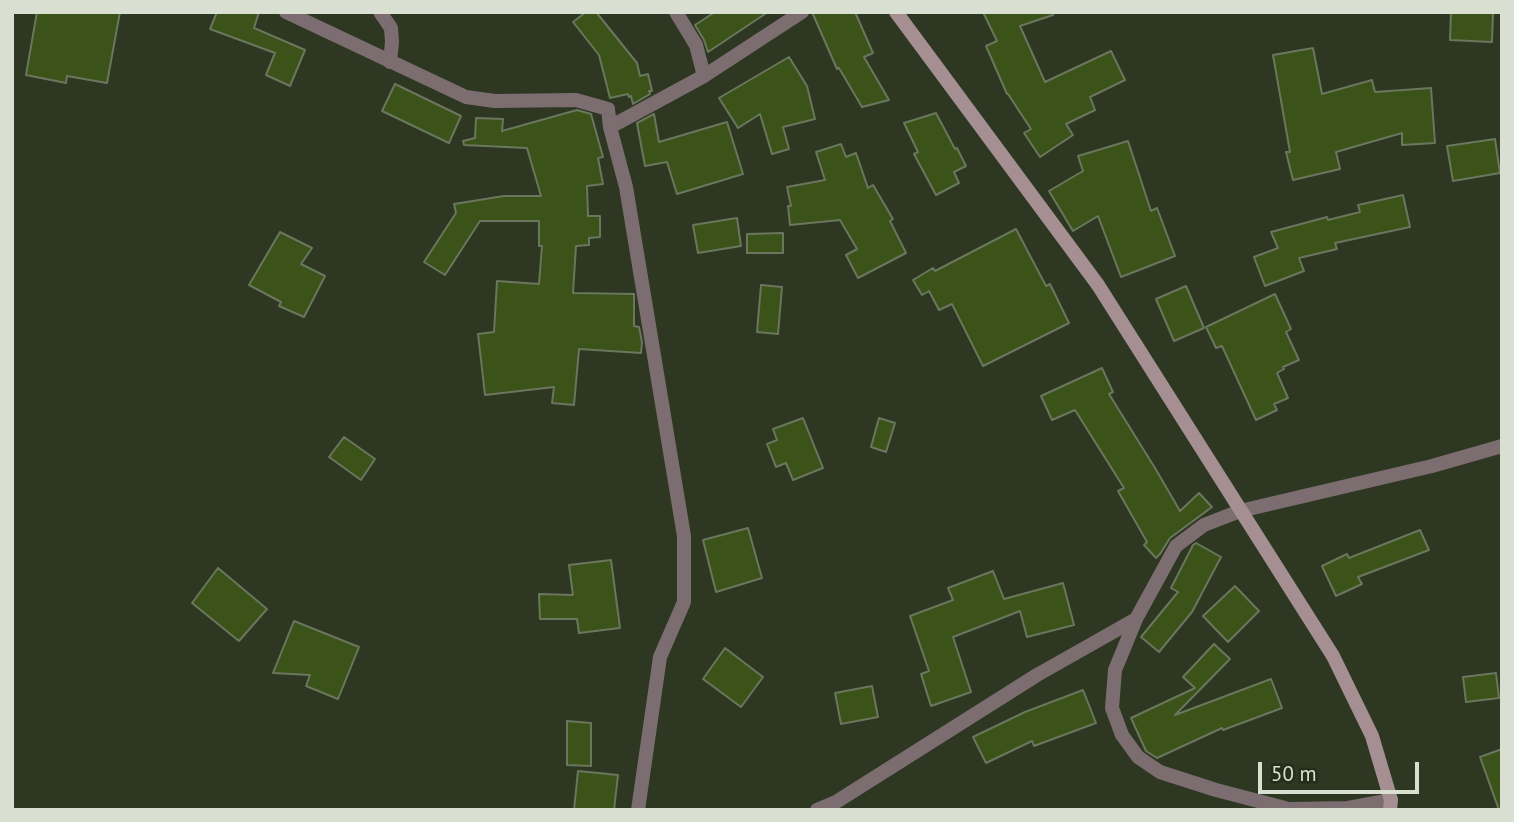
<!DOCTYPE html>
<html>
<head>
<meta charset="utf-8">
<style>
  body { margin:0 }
  #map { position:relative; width:1514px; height:822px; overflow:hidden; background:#2d3721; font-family:"PT Sans",sans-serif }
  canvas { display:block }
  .frame { position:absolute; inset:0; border:14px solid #d9e0d2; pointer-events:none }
  .scale { position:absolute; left:1258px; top:762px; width:161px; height:32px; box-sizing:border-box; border:4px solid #d9e0d2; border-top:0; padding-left:9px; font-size:21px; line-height:24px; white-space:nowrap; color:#d9e0d2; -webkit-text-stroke:5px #232d17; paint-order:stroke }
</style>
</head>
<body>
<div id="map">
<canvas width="1514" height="822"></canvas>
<div class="frame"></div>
<div class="scale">50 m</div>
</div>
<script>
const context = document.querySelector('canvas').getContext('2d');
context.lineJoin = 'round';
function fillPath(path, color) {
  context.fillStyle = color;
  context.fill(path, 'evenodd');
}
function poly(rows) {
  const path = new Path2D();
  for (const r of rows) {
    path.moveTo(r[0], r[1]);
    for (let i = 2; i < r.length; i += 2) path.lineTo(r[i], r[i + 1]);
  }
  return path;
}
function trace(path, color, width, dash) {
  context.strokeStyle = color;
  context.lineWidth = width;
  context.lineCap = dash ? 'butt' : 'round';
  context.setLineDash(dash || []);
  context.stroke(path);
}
const building = poly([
  [37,12,120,12,107,83,67,76,66,83,26,75,37,12],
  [217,12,259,12,254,28,305,50,290,86,266,75,275,53,210,29,217,12],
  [586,12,596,12,637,63,640,76,648,74,652,91,649,91,650,94,633,104,631,96,629,97,628,94,610,98,599,55,573,22,586,12],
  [715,12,768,12,708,52,704,40,695,25,715,12],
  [812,12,855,12,873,53,864,57,889,100,862,107,839,68,837,69,812,12],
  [983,12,1053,12,1053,15,1020,26,1045,82,1111,51,1125,80,1090,97,1095,110,1066,124,1073,135,1040,157,1024,133,1031,129,1008,94,1007,94,986,46,997,41,983,12],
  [1451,12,1493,12,1492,42,1450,40,1451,12],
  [1313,48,1322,94,1372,80,1375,92,1431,88,1435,143,1402,145,1402,133,1336,152,1340,169,1293,180,1286,152,1290,152,1273,55,1313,48],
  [789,57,807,86,815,119,783,127,789,149,772,154,760,114,738,128,719,98,789,57],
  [395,84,461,116,449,143,382,111,395,84],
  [577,110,591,114,603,157,598,158,603,184,587,186,588,216,600,216,600,237,589,238,589,245,576,246,573,293,634,294,634,326,639,327,642,342,641,353,579,349,574,405,552,403,554,387,485,395,478,334,494,332,497,281,539,284,542,246,539,246,539,221,480,221,445,275,424,262,456,213,454,204,504,196,541,196,527,148,464,145,463,141,475,138,476,118,503,119,502,131,577,110],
  [936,113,955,149,957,148,966,166,954,172,959,183,936,195,914,154,918,152,904,123,936,113],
  [654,114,659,142,727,122,743,174,677,194,667,162,645,166,637,123,654,114],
  [1495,139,1500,173,1453,181,1447,146,1495,139],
  [1128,141,1151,211,1157,208,1175,256,1121,277,1098,216,1073,231,1049,191,1083,171,1078,156,1128,141],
  [841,144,846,157,856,153,868,188,873,185,893,219,890,221,906,253,858,278,846,255,857,249,840,220,790,225,788,206,791,206,787,187,825,180,816,152,841,144],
  [1403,195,1410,227,1335,243,1337,249,1299,258,1304,271,1265,286,1254,257,1278,248,1271,232,1327,217,1328,220,1360,212,1358,205,1403,195],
  [737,218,741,246,698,253,693,225,737,218],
  [1016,229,1046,286,1050,284,1069,323,983,366,952,304,939,310,929,291,922,295,913,280,933,268,935,271,1016,229],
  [280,232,312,248,301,264,325,276,304,317,279,306,281,302,249,285,280,232],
  [783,233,783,253,747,253,747,234,783,233],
  [761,285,782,287,778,334,757,332,761,285],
  [1186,286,1204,328,1174,341,1156,299,1186,286],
  [1275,294,1291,329,1286,332,1299,360,1283,367,1284,369,1277,373,1288,398,1274,404,1277,410,1256,420,1222,346,1216,348,1206,327,1275,294],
  [1102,368,1113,392,1109,394,1155,468,1180,511,1199,493,1212,507,1170,538,1160,554,1156,558,1144,545,1147,542,1118,491,1124,488,1075,410,1052,420,1041,396,1102,368],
  [803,418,823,468,793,480,786,463,776,467,767,444,777,440,773,429,803,418],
  [879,418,895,423,886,452,871,447,879,418],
  [344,437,375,459,361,480,329,457,344,437],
  [748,528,762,578,716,592,703,540,748,528],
  [1420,530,1429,550,1358,577,1362,584,1336,596,1322,566,1347,554,1349,558,1420,530],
  [1196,543,1221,557,1192,612,1159,652,1141,637,1178,592,1171,588,1193,545,1196,543],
  [611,560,620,628,579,633,577,619,540,619,539,594,573,595,569,565,611,560],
  [218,568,267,609,239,641,192,603,218,568],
  [993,571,1004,599,1063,583,1074,625,1027,637,1020,611,953,637,971,692,931,706,921,674,929,671,910,616,953,600,948,588,993,571],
  [1235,586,1259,611,1228,642,1203,616,1235,586],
  [294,621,359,647,338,699,306,686,310,675,273,673,294,621],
  [1214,644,1230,659,1175,715,1271,679,1282,708,1223,730,1222,728,1157,758,1146,751,1131,718,1195,688,1183,677,1214,644],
  [725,648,763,677,741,707,703,679,725,648],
  [1496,673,1499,698,1466,702,1463,677,1496,673],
  [872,686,878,717,841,724,835,693,872,686],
  [1083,690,1096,723,1034,746,1032,741,986,763,973,737,1025,712,1083,690],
  [567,721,591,723,591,766,567,765,567,721],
  [1502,749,1502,810,1499,810,1480,757,1502,749],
  [578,771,618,775,614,810,574,810,578,771]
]);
const street = poly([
  [286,12,466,97,495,101,576,100,608,109,610,127,704,76,802,12],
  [380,12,391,28,392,42,390,62],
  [676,12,696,45,704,76],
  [610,127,626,187,684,536,684,602,660,657,638,810],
  [1391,800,1348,808,1289,809,1216,790,1160,772,1138,757,1122,735,1112,708,1115,670,1136,619,1176,546,1204,525,1240,511,1432,466,1502,446],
  [817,810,836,802,1037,675,1136,619]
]);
const secondary = poly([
  [896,12,1098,285,1333,656,1372,736,1391,800,1390,810]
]);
fillPath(building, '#3b5219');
trace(building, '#6a765e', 2);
trace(street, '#7c6e70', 14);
trace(secondary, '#a58f93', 14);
</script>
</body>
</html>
